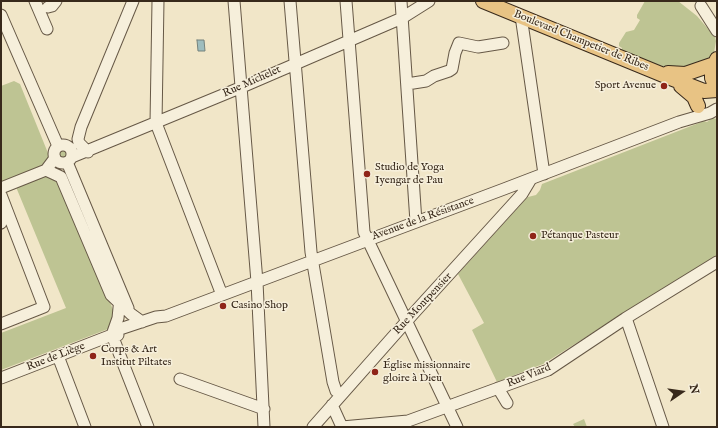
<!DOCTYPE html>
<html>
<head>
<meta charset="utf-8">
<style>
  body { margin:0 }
  #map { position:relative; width:718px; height:428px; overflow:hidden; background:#f1e6c8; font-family:"IM FELL English",serif }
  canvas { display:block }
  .frame { position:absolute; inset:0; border:2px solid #38291b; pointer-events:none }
  .north { position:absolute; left:662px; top:372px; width:40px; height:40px; -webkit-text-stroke:3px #f6efdb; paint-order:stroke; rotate:77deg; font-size:11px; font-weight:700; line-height:16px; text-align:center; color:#38291b }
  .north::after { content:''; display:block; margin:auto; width:14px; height:18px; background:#38291b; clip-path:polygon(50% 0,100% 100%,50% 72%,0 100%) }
</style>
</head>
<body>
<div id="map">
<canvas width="718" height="428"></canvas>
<div class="frame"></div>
<div class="north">N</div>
</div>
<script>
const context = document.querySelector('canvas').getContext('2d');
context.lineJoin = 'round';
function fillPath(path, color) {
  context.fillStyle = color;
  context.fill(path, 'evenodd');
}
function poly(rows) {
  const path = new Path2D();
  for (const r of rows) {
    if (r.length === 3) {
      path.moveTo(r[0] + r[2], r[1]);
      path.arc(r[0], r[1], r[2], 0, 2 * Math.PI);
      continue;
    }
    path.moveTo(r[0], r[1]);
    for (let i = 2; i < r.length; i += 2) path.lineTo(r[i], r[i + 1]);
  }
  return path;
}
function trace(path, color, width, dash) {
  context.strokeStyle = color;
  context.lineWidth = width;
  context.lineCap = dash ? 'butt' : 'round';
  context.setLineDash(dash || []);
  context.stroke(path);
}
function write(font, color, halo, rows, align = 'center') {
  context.font = font + ' "IM FELL English",serif';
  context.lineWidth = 3;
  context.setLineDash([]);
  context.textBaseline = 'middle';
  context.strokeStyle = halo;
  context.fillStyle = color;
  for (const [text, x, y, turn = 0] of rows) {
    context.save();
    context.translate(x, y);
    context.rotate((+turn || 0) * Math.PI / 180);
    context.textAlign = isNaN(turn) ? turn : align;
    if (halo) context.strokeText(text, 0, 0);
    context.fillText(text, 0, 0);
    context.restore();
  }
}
const green = poly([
  [645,1,678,1,697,16,715,37,716,41,714,53,707,61,673,70,621,51,622,48,619,46,619,43,626,32,634,30,640,20,637,18,637,15],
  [14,81,20,84,50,158,46,164,1,182,1,86],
  [712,118,717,119,717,255,543,364,497,382,472,330,484,323,458,274,525,200,528,197,536,195,540,190,542,184,704,121,707,122],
  [63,153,4.5],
  [50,175,60,182,114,312,113,324,108,329,1,370,1,333,66,308,16,187,43,176],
  [584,419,587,427,575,427,573,424]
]);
const water = poly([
  [197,40,204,40,205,51,198,51,197,40]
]);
const minor = poly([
  [35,1,47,29],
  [158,1,156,123,222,295],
  [234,1,257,282,264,427],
  [290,1,311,252,333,382,336,391,341,395],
  [346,1,364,232,457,427],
  [401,1,416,222],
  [701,6,717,31],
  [48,7,52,6,56,1],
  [1,15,58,146],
  [521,16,544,174],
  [407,84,426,81,434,76,449,71,452,69,455,53,459,43,478,47,503,43],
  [63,154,9],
  [88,152,79,143,78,139,81,127,133,1],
  [72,157,242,87,402,18,429,1],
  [67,162,128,308],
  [46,170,61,177,111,295,131,314,142,322],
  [1,188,46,170,55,158],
  [1,195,44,307,1,324],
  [1,210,3,216,1,223],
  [626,318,663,427],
  [112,335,117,330,156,317,166,316,504,189,679,122,710,113,717,109],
  [112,335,148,427],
  [112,335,118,318,120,298],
  [58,356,85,427],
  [1,378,112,335,118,335],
  [180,379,264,409],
  [498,388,507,403],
  [332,405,342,427,408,421,548,370,626,318,717,262],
  [313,427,413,314,522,194,531,179]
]);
const major = poly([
  [483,1,673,79,704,91,717,90],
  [717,59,712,71,712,78,717,89],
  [668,73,685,74,714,64],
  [681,86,694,97,698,106]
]);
const markers = [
  [664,86,4,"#8f2418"],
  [367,174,4,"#8f2418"],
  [533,236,4,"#8f2418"],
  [223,306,4,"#8f2418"],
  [93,356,4,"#8f2418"],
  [375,372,4,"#8f2418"]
];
const streetNames = [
  ["Boulevard Champetier de Ribes",581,41,22],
  ["Rue Michelet",252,82,-24],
  ["Avenue de la Résistance",423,219,-20],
  ["Rue Montpensier",423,304,-47],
  ["Rue de Liège",56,357,-21],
  ["Rue Viard",529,376,-22]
];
const poiNames = [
  ["Sport Avenue",656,86,"right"],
  ["Studio de Yoga",375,168],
  ["Iyengar de Pau",375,181],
  ["Pétanque Pasteur",541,236],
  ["Casino Shop",231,306],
  ["Corps & Art",101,350],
  ["Institut Piltates",101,363],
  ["Église missionnaire",383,366],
  ["gloire à Dieu",383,379]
];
fillPath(green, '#bec493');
fillPath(water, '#9ebdbe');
trace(water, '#75827d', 1);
trace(minor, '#665846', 13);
trace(major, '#38291b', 16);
trace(minor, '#f6efdb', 11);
trace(major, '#e8c384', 14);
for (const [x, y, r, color] of markers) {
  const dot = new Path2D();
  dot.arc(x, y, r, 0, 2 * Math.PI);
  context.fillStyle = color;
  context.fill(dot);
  trace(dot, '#f6efdb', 1.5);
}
write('11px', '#38291b', '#f6efdb', streetNames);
write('11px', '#38291b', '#f6efdb', poiNames, 'left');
</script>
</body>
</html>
